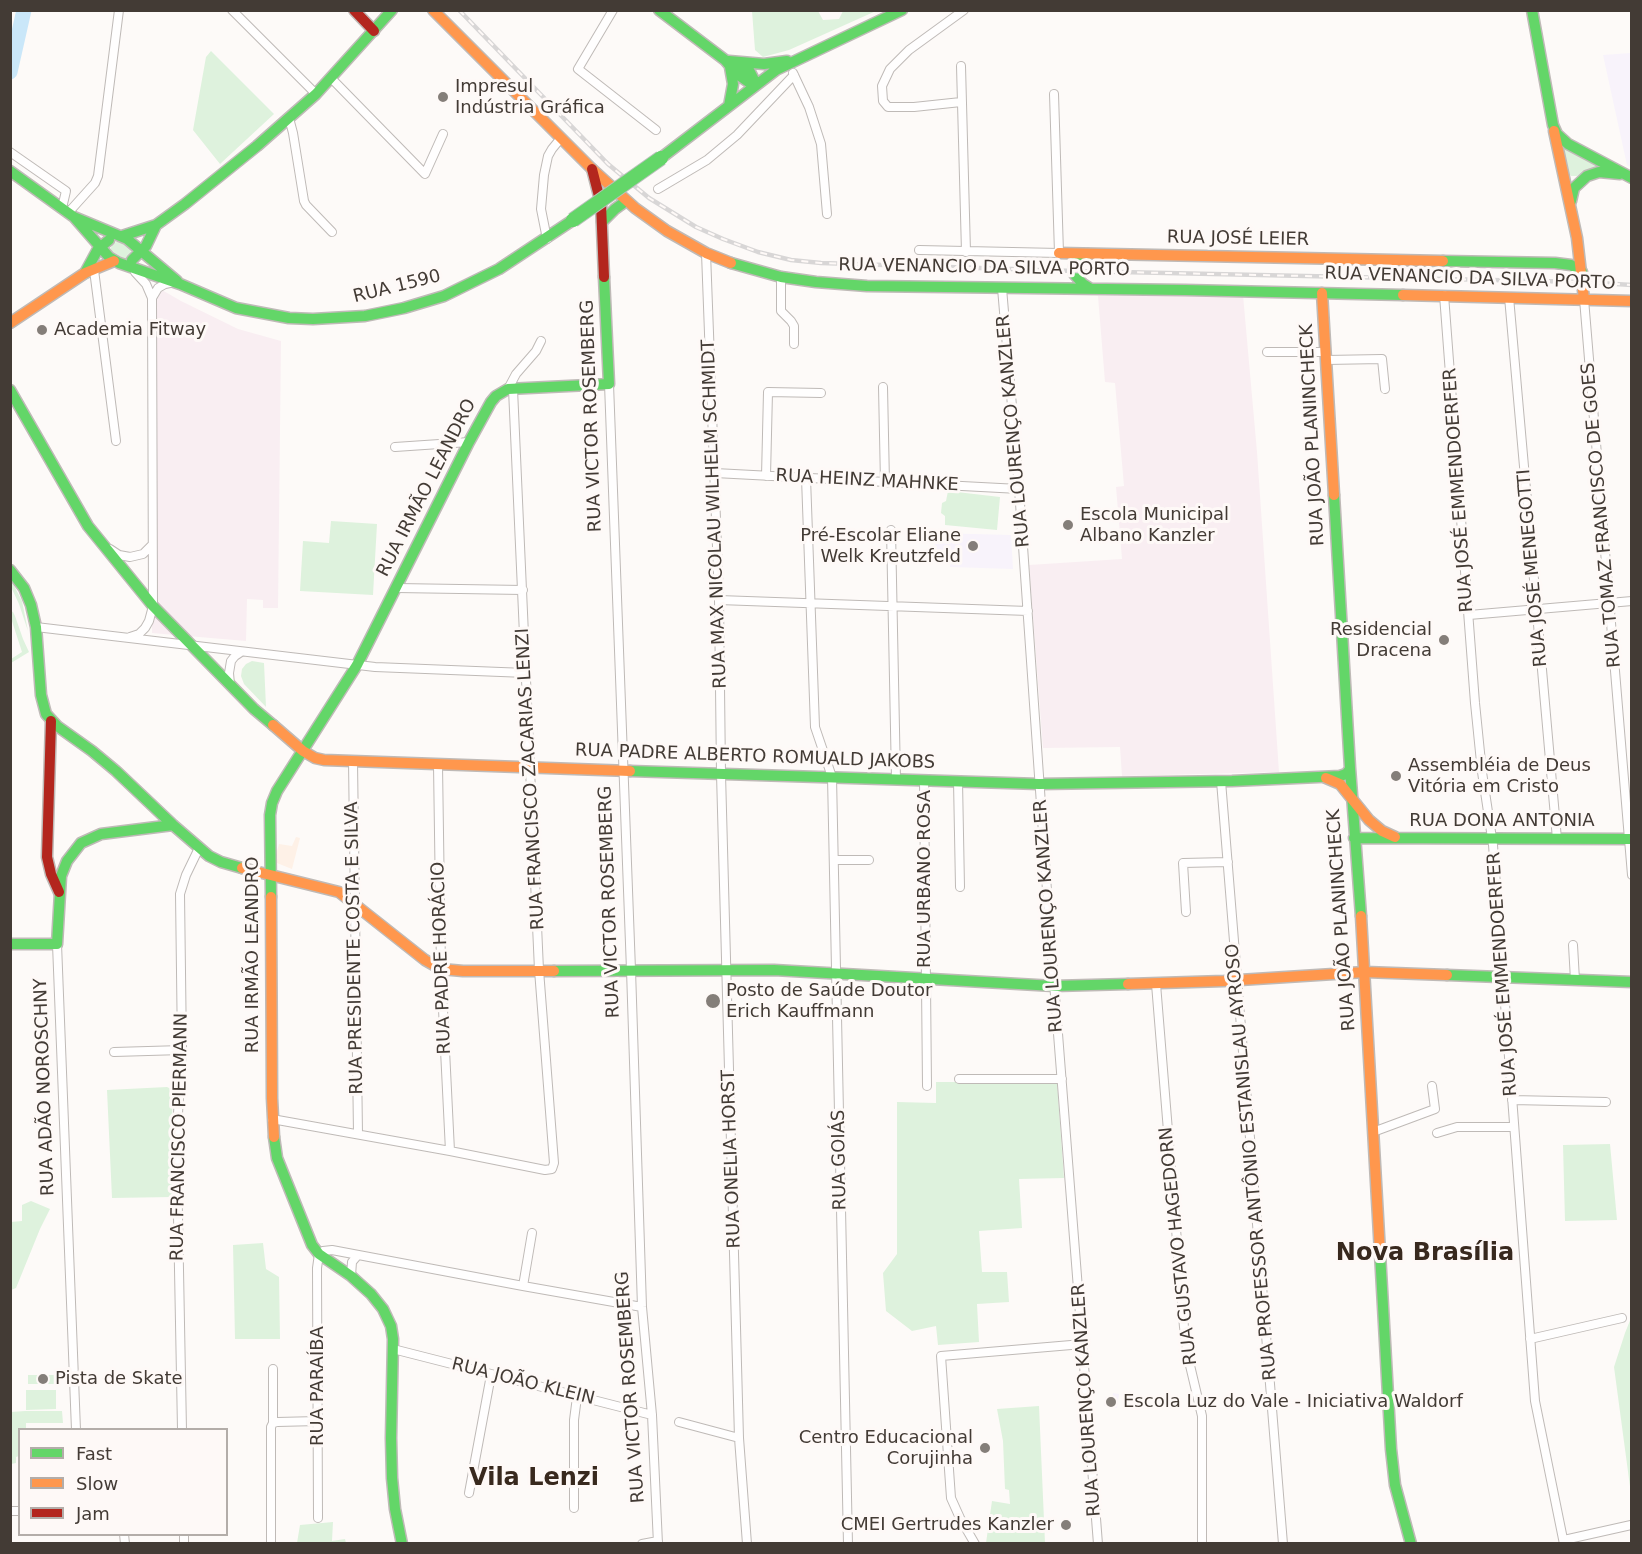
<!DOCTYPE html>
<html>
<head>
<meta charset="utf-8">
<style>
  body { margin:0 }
  #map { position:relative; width:1642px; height:1554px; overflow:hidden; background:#fdfaf8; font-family:"DejaVu Sans",sans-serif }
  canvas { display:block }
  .frame { position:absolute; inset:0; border:12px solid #433b35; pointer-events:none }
  .legend { position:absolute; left:18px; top:1428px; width:210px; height:108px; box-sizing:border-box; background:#fef9f7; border:2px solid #b3ada9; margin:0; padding:8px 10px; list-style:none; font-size:18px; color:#433b35 }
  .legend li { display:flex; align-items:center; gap:12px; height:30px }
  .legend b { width:30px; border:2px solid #b3ada9 }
</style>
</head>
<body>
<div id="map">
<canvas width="1642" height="1554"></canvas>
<div class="frame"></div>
<ul class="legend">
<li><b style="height:8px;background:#63d668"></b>Fast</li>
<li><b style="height:8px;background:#ff974d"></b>Slow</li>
<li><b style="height:8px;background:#b3261e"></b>Jam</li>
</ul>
</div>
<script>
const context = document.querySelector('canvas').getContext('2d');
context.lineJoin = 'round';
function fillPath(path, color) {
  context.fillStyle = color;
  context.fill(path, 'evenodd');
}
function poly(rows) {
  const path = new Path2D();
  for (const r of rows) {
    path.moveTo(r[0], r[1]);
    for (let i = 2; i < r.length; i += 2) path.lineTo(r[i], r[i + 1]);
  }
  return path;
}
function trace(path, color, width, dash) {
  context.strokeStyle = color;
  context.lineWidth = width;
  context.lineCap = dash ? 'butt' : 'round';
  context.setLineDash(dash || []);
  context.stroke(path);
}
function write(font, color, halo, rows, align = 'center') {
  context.font = font + ' "DejaVu Sans",sans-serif';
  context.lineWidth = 6;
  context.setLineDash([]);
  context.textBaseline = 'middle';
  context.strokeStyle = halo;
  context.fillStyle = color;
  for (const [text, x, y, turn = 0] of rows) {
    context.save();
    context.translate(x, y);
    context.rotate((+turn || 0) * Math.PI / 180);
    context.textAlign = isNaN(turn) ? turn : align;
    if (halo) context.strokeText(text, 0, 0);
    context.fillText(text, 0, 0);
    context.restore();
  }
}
const built = poly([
  [296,837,300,838,292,869,277,863,277,851,279,844,292,846]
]);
const industrial = poly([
  [162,290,181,301,238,329,281,341,278,608,263,608,263,600,247,599,246,641,152,633,154,300],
  [1243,295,1257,452,1279,772,1122,776,1120,747,1043,748,1029,565,1122,559,1116,487,1124,486,1115,383,1105,382,1098,296]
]);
const education = poly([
  [1631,53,1632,53,1631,167,1627,165,1603,55],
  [935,533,1011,535,1013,569,950,567,951,558,934,557],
  [1113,1393,1119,1394,1117,1408,1104,1406,1105,1397,1112,1398],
  [1129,1393,1130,1398,1137,1396,1138,1405,1125,1407,1123,1394]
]);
const green = poly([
  [752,11,818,11,823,20,839,19,843,11,876,11,789,50,763,57,755,50],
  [211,51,274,114,220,164,193,130,206,57],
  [1562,146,1600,164,1577,176,1571,176,1568,172],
  [121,241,131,250,130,255,125,259,110,250,113,243],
  [948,491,1000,497,997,530,945,525,945,516,941,513,942,503,946,501],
  [331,521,377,524,373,595,300,591,303,541,329,543],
  [10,578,22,601,28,631,19,604,11,587],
  [11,611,13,612,15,616,23,639,29,652,11,663,11,659,22,652,11,618],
  [252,661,264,663,266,707,244,684,241,676,242,669,246,664],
  [936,1082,1057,1082,1064,1178,1019,1179,1022,1228,979,1231,982,1272,1007,1272,1009,1302,977,1304,979,1342,938,1345,936,1326,912,1331,886,1311,883,1273,897,1254,897,1102,936,1103],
  [167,1087,171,1089,173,1126,172,1197,112,1198,107,1090],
  [1610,1144,1617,1220,1565,1221,1563,1145],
  [31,1201,50,1209,40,1229,16,1288,11,1290,11,1222,22,1221,22,1205],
  [263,1243,266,1269,279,1277,280,1339,235,1339,233,1245],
  [1631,1318,1632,1318,1631,1494,1614,1367,1625,1333],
  [28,1375,57,1375,57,1384,28,1384],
  [26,1390,56,1390,56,1409,26,1410],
  [1039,1406,1045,1543,986,1543,992,1501,1010,1504,1009,1490,1005,1489,1003,1441,997,1409],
  [25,1411,62,1411,63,1423,26,1423,26,1429,20,1430,19,1456,16,1457,16,1463,11,1464,11,1412],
  [333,1522,332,1541,345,1539,346,1543,297,1543,300,1525]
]);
const river = poly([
  [10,72,24,10]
]);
const street = poly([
  [232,10,316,94],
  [613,10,578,69,656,130],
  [961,66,966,252],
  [793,73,809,107,821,144,827,214],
  [331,78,425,174,443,134],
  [961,102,914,107,888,107,883,101,882,86,890,69,909,50,964,10],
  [289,118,293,133,304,201,306,205,332,232],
  [10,152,66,191,62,208],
  [658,189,707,160,737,135,794,75],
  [68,213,95,183,98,176,119,10],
  [547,239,541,209,544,175,548,156,552,149,561,138],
  [919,250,1059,253,1054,94],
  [706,253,719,600,721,774,739,1438,747,1544],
  [94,270,116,441],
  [781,277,781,311,791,321,794,326,794,344],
  [1002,288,1019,489,1049,919,1098,1544],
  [1444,295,1475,703,1482,772,1493,845,1535,1401,1564,1544],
  [1509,297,1557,839],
  [152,298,158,288,165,284,170,283],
  [1584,299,1632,875],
  [1267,352,1326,352],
  [1326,360,1382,359,1385,389],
  [609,384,631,970,642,1307,652,1415,658,1544],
  [883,387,885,483],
  [508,389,516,374,536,351,541,341],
  [395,447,469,442],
  [715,473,1019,489],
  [766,476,768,392,821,393],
  [806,478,815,727,832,777,848,1544],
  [891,530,896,779],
  [110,549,119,555,130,557,143,554,151,546],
  [397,588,523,590],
  [719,600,1028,611],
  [1469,615,1632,601],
  [36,627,375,667,526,673],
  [130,637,139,634,145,628,149,621,153,606,152,298,146,284,135,272],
  [230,684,229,673,231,661,235,656,241,652],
  [353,761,358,1134],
  [438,765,441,969,450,1151],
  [924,780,927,1086],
  [958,781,960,887],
  [1221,781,1283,1544],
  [835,860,869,860],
  [1186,912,1183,863,1228,862],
  [57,944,76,1430],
  [1573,945,1575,980],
  [1156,984,1184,1327,1188,1357,1202,1416,1202,1544],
  [114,1052,182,1050],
  [959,1079,1062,1079],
  [1512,1100,1606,1102],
  [272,1119,450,1151,545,1170,552,1169,554,1163,539,970,513,389],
  [1373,1132,1435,1109,1432,1086],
  [1437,1133,1457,1127,1514,1127],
  [351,1276,352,1262,358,1255],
  [523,1286,532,1233],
  [1530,1339,1622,1318],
  [393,1349,652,1415],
  [273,1369,273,1423],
  [679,1422,739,1438],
  [182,1430,177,1163,177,1129,182,1050,180,894,186,875,199,848],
  [469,1493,491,1375],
  [574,1508,574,1420,577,1397],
  [10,1511,20,1511],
  [318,1518,317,1268,319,1254,323,1251,332,1250,523,1286,642,1307],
  [124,1534,125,1544],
  [184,1534,184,1544],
  [1564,1540,1631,1525],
  [271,1544,271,1427,273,1423,277,1422,318,1421],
  [642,1544,658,1541],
  [975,1544,960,1518,951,1498,941,1356,1083,1344]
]);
const fast = poly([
  [659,10,725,60,737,74,754,86],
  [1532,10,1553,125,1557,134,1568,144,1632,178],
  [729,61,764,64,787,61],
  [734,62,750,72,756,84],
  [729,106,733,84,730,67],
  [661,158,776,70,902,10],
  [10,171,74,217,127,239,177,281],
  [1571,201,1574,188,1587,176,1599,172,1620,174],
  [74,217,109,257,119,263,180,284,236,308,289,318,313,319,365,316,404,308,444,296,499,269,573,220],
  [602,222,615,209,626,201],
  [122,236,156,225,185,204,257,146,316,94,392,10],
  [1088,254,1083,255,1076,261,1074,266,1074,274,1083,284,1091,289],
  [132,260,146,246,156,225],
  [1443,261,1555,263,1571,265,1582,272],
  [731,263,781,277,816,282,867,286,1185,290,1403,295],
  [85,273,98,249,109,240],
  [10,390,88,526,153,606,254,709,273,725],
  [1334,495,1350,768,1361,916],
  [10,570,24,588,31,605,36,627,41,695,46,714,57,726,92,751,116,771,173,825,209,856,221,862,242,868],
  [630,771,1039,784,1232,781,1340,776,1346,774,1350,769],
  [1354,838,1632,839],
  [271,897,270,815,272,803,277,791,357,665,469,442,491,402,496,396,508,389,609,384,604,277],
  [10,944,57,944,61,876,67,861,81,843,101,834,173,825],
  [554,971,774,970,1054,986,1128,984],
  [1447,975,1632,982],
  [274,1137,277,1158,312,1245,319,1254,351,1276,371,1294,383,1309,391,1326,393,1339,391,1438,392,1478,395,1509,402,1544],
  [1380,1253,1391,1449,1395,1485,1411,1544]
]);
const slow = poly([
  [433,10,592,169,635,208,667,231,706,253,731,263],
  [1554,131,1577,238,1584,299],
  [1059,253,1443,261],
  [1322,293,1334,495],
  [1403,295,1632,301],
  [10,323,85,273,114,261],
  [273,725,303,751,315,758,324,760,630,771],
  [1326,778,1340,784,1369,820,1382,831,1395,837],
  [242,868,339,892,425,960,441,969,463,971,554,971],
  [271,897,272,1098,274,1137],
  [1361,916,1380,1253],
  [1128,984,1224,981,1365,972,1447,975]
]);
const jam = poly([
  [354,10,374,31],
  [592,169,601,204,604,277],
  [51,721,47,857,51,874,59,892]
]);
const rail = poly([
  [459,10,608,164,649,198,696,227,723,239,758,252,791,260,821,263,1074,271,1583,282,1632,285]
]);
const fastBridge = poly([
  [573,220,661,158]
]);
const markers = [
  [443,97,6,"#847e79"],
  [42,330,6,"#847e79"],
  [1068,525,6,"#847e79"],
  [973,546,6,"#847e79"],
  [1444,640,6,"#847e79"],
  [1396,776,6,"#847e79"],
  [713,1001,8,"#847e79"],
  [43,1379,6,"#847e79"],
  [1111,1402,6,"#847e79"],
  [985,1448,6,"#847e79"],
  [1066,1525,6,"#847e79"]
];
const poiNames = [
  ["Impresul",455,87],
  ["Indústria Gráfica",455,108],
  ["Academia Fitway",54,330],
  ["Escola Municipal",1080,515],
  ["Albano Kanzler",1080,536],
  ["Pré-Escolar Eliane",961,536,"right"],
  ["Welk Kreutzfeld",961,557,"right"],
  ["Residencial",1432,630,"right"],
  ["Dracena",1432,651,"right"],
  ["Assembléia de Deus",1408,766],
  ["Vitória em Cristo",1408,787],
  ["Posto de Saúde Doutor",726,991],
  ["Erich Kauffmann",726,1012],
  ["Pista de Skate",55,1379],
  ["Escola Luz do Vale - Iniciativa Waldorf",1123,1402],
  ["Centro Educacional",973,1438,"right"],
  ["Corujinha",973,1459,"right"],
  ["CMEI Gertrudes Kanzler",1054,1525,"right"]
];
const streetNames = [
  ["RUA JOSÉ LEIER",1238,239,1],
  ["RUA VENANCIO DA SILVA PORTO",984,268,1],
  ["RUA VENANCIO DA SILVA PORTO",1470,279,2],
  ["RUA 1590",397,287,-14],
  ["RUA VICTOR ROSEMBERG",592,416,-92],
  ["RUA LOURENÇO KANZLER",1014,431,-95],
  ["RUA JOÃO PLANINCHECK",1313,435,-93],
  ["RUA HEINZ MAHNKE",867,481,3],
  ["RUA IRMÃO LEANDRO",427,488,-63],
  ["RUA JOSÉ EMMENDOERFER",1459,490,-94],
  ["RUA MAX NICOLAU WILHELM SCHMIDT",715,514,-92],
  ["RUA TOMAZ FRANCISCO DE GOES",1602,515,-95],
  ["RUA JOSÉ MENEGOTTI",1533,568,-95],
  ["RUA PADRE ALBERTO ROMUALD JAKOBS",755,757,2],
  ["RUA FRANCISCO ZACARIAS LENZI",531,779,-93],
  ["RUA DONA ANTONIA",1502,821],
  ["RUA URBANO ROSA",925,879,-90],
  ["RUA VICTOR ROSEMBERG",610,902,-92],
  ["RUA LOURENÇO KANZLER",1049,916,-94],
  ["RUA JOÃO PLANINCHECK",1342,920,-94],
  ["RUA PRESIDENTE COSTA E SILVA",355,948,-91],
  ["RUA IRMÃO LEANDRO",253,955,-90],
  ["RUA PADRE HORÁCIO",442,958,-92],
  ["RUA JOSÉ EMMENDOERFER",1503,974,-94],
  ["RUA ADÃO NOROSCHNY",45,1087,-92],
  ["RUA FRANCISCO PIERMANN",180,1137,-89],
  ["RUA ONELIA HORST",732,1159,-92],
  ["RUA GOIÁS",840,1160,-91],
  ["RUA PROFESSOR ANTÔNIO ESTANISLAU AYROSO",1252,1162,-95],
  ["RUA GUSTAVO HAGEDORN",1179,1246,-96],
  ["RUA JOÃO KLEIN",523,1382,14],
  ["RUA PARAÍBA",318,1386,-90],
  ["RUA VICTOR ROSEMBERG",631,1387,-94],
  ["RUA LOURENÇO KANZLER",1087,1400,-94]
];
const districtNames = [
  ["Nova Brasília",1425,1254],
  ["Vila Lenzi",534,1479]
];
fillPath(built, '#fef1e7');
fillPath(industrial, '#f9eef2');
fillPath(education, '#f8f3fb');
fillPath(green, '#def2dd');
trace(river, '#cae7f9', 15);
trace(street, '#bfbab7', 10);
trace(fast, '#bfbab7', 13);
trace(slow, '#bfbab7', 13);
trace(jam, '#bfbab7', 13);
trace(street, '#fffefe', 8);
trace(fast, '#63d668', 10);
trace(slow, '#ff974d', 10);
trace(jam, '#b3261e', 10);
trace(rail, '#d8d6d6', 4.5);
trace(rail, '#fef9f7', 2, [7]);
trace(fastBridge, '#b8c0ba', 16, []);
trace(fastBridge, '#63d668', 14);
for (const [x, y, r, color] of markers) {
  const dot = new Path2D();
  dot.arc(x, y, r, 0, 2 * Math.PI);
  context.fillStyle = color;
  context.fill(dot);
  trace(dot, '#fef9f7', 2);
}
write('18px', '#433b35', '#fef9f7', poiNames, 'left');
write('18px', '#433b35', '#fef9f7', streetNames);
write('bold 24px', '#38291e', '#fef9f7', districtNames);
</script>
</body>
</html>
